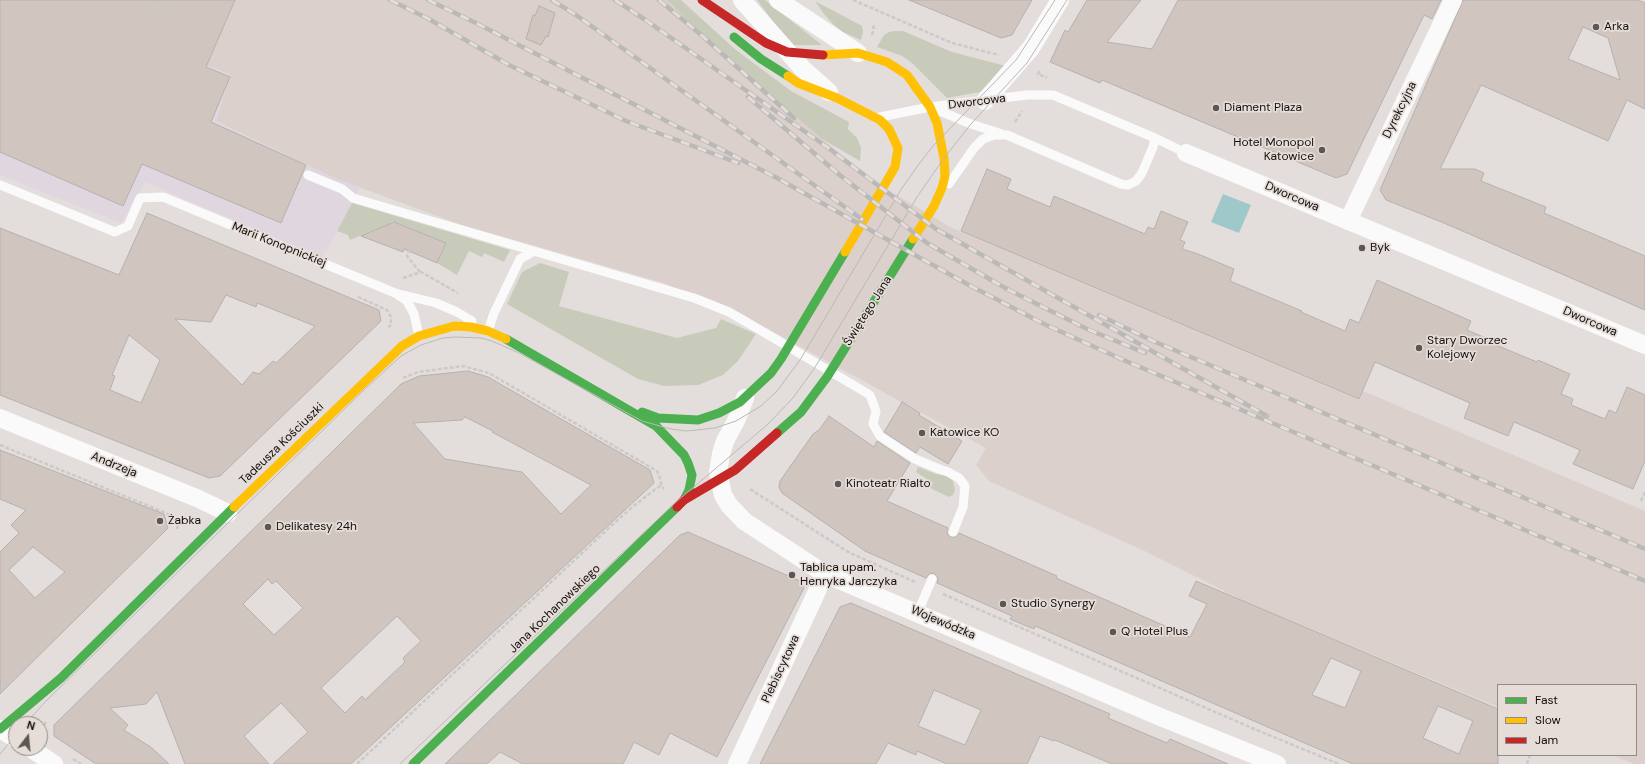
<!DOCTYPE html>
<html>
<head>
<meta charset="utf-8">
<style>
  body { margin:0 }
  #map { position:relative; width:1645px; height:764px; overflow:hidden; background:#e3dedc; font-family:"DM Sans",sans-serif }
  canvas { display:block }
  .legend { position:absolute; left:1497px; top:684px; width:140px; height:72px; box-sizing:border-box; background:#e6ddd9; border:1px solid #918a87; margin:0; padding:5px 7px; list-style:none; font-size:12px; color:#110e0c }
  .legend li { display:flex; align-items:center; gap:8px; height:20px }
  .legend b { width:20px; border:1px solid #918a87 }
  .north { position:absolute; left:8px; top:716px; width:40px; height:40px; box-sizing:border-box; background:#e6ddd9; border:1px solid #918a87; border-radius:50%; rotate:16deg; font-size:11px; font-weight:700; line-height:16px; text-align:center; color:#110e0c }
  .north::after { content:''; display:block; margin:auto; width:14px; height:18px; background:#5a5755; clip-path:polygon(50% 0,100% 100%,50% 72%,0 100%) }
</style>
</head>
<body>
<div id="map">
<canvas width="1645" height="764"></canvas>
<ul class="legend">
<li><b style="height:5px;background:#4caf50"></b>Fast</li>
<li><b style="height:5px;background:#ffc107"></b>Slow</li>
<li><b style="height:5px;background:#c62828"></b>Jam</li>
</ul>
<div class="north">N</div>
</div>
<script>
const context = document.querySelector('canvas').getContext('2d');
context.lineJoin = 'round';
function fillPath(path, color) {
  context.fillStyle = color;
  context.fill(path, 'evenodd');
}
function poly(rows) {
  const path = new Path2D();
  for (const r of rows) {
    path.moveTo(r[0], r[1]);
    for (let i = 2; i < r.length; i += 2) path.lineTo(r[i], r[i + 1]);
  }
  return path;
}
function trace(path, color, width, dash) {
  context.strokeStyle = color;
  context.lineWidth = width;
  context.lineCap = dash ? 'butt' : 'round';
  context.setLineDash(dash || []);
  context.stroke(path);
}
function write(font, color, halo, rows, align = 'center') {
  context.font = font + ' "DM Sans",sans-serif';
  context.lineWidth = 3.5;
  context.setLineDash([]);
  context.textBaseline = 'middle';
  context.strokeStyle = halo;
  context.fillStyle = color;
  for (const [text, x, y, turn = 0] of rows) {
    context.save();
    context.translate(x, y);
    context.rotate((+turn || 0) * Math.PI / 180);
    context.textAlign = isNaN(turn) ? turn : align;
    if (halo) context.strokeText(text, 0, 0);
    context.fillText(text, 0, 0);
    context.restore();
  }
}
const built = poly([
  [51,0,667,0,721,53,822,139,878,184,952,228,1359,400,1363,391,1645,511,1645,764,1634,764,1612,755,1636,755,1636,685,1498,685,1498,707,1244,601,1149,553,989,481,976,465,986,448,768,329,664,283,459,224,334,178,216,121,230,75]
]);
const industrial = poly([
  [0,0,51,0,230,75,216,121,334,178,360,187,331,244,321,258,145,182,121,223,0,175]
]);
const green = poly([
  [667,0,681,0,736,50,791,91,849,122,848,129,857,138,861,148,860,161,822,139,721,53],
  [757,0,765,0,822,45,794,45,787,40],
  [815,1,862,26,863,31,861,40,843,32,835,26,824,14],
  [895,31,903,31,952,52,1006,66,980,92,947,98,912,63,902,56,877,47,884,35,889,32],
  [352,203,510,250,504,262,484,253,482,257,469,251,457,275,437,263,445,243,392,221,387,231,379,228,350,240,348,235,337,231],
  [540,263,569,272,559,306,677,338,716,328,721,319,756,334,738,361,723,375,698,385,664,386,638,379,507,304,522,272],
  [918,467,936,474,947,476,953,481,955,490,953,495,949,497,930,488,933,483,916,472]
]);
const water = poly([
  [1223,194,1251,205,1239,233,1211,222]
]);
const building = poly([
  [0,0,235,0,206,67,230,77,211,122,306,165,281,223,142,164,123,206,0,152,0,0],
  [909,0,1032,0,1012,35,1001,38,909,0],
  [1087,0,1141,0,1107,42,1152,49,1178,0,1441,0,1432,19,1424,15,1347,174,1336,178,1102,80,1100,83,1050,62,1065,30,1068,32,1087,0],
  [1463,0,1638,0,1645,3,1645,109,1627,100,1608,141,1481,85,1440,169,1475,169,1484,173,1481,181,1546,207,1544,213,1645,256,1645,310,1444,223,1386,200,1380,190,1463,0],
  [1583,27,1608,38,1620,80,1568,59,1583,27],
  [539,6,555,13,548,37,546,36,541,45,526,39,533,15,535,16,539,6],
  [987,169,1011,179,1007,189,1050,207,1054,196,1145,234,1148,227,1154,229,1161,211,1188,222,1180,240,1185,242,1182,249,1198,254,1234,269,1230,281,1302,311,1301,312,1345,331,1350,319,1359,323,1377,280,1471,321,1467,330,1497,343,1496,345,1537,362,1538,360,1570,374,1561,394,1573,399,1571,405,1605,419,1609,410,1616,413,1627,387,1645,395,1645,461,1633,489,1573,464,1580,450,1514,422,1508,436,1464,418,1470,403,1375,362,1359,399,961,231,987,169],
  [147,213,379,310,381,321,220,476,209,478,0,395,0,228,119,275,147,213],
  [226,295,256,307,257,303,315,326,276,363,273,361,259,374,253,372,242,385,175,319,211,322,226,295],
  [129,335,160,360,141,403,110,390,115,376,112,375,129,335],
  [394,222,446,243,437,263,404,249,403,252,361,236,394,222],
  [468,371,488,377,650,470,654,483,351,764,273,764,308,732,281,703,244,736,269,764,185,764,157,692,146,704,110,708,128,725,124,730,152,748,169,764,96,764,54,736,54,725,401,384,419,376,468,371],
  [465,417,493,431,492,432,591,485,561,514,522,472,445,459,413,423,462,420,465,417],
  [268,579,272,584,276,581,303,608,274,635,243,604,268,579],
  [397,616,421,641,403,658,405,662,365,700,362,696,345,713,321,688,397,616],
  [902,402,920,413,919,415,962,441,948,464,920,447,916,453,884,432,902,402],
  [829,416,874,447,877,441,910,463,887,501,948,528,947,533,950,537,956,537,959,533,1057,576,1056,578,1190,637,1207,604,1189,596,1196,581,1498,709,1498,764,1353,764,1035,626,1034,629,1010,619,1012,616,937,583,938,578,934,573,929,574,926,578,865,551,782,493,779,487,780,481,813,434,819,430,829,416],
  [1331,658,1361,671,1345,708,1312,695,1331,658],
  [1438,706,1473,721,1459,754,1423,738,1438,706],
  [0,450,164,514,168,528,0,694,0,552,19,533,11,525,26,510,0,499,0,450],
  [33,547,65,572,35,598,9,570,33,547],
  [688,532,800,581,804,588,717,757,670,733,659,755,634,742,623,764,523,764,500,752,487,764,445,764,680,535,688,532],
  [851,603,1110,714,1108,718,1167,743,1170,739,1228,764,1112,764,1055,740,1054,741,1040,736,1027,764,947,764,917,751,916,755,888,743,876,764,760,764,840,607,851,603],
  [934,690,981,710,965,745,918,726,934,690]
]);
const path = poly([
  [853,0,952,43,999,55],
  [150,3,189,20],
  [872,35,874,25],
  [1040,71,1038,74,1047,78],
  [1015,122,1022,111],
  [420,272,407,256,412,242,440,253],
  [403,278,421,272,458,293],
  [358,297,387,310,391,317,391,325,388,327],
  [403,378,418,372,463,366,489,373,657,471,661,481,661,485,664,489],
  [0,445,173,516,178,522,177,531],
  [750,489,848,552,915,582],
  [1641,501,1645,492],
  [178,522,185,516],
  [943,594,1252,728,1339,764],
  [40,730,47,721],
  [73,759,81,764],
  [357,764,612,525,636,504,661,485],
  [1527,764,1530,755]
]);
const lane = poly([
  [935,109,971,124,1002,134],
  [880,117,930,107,961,103,1027,95,1053,95,1155,138,1186,153],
  [308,175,342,189,353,198,694,298,729,312,755,327,870,395,876,411,873,424,880,436,915,459,939,469,948,472,959,478,965,486,963,507,953,532],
  [949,184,974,148,983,139,994,135,1007,135,1121,184,1128,185,1136,181,1142,173,1153,147,1155,138],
  [0,185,115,232,128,226,140,198,163,197,395,293,436,303,457,312,472,321],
  [398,295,407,301,414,314,419,336],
  [487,330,488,331,494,313,520,259,534,251],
  [918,612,932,579]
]);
const street = poly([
  [742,0,803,69,829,92],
  [778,0,858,53],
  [985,101,1031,48,1060,0],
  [1186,153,1645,345],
  [1348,221,1453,0],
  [745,398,736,421,725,441,721,454,718,472,723,495,729,505,744,521,825,574,1158,716,1277,764],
  [0,418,199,499,228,513],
  [0,729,16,739],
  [30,748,54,764],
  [737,764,825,574]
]);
const fast = poly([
  [734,37,761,59,788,76],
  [506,339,656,426,684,455,688,463,692,475,689,490,684,500],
  [642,412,658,418,698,420,719,413,740,402,771,373,781,359,845,252],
  [777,433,801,412,827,377,913,239],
  [0,729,61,678,234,507],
  [413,764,677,507]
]);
const slow = poly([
  [823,55,858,53,887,62,907,75,930,107,937,123,944,158,945,176,942,188,934,206,913,239],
  [788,76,798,83,837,98,880,120,889,129,898,148,895,167,845,252],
  [234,507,402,346,419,336,454,326,471,327,488,331,506,339]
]);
const jam = poly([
  [702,0,766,43,787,52,823,55],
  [677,507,684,500,735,470,777,433]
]);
const tram = poly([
  [25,724,47,700,365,389,401,356,421,345,443,338,455,337,481,338,492,341,519,353,642,421,671,429,687,431,715,428,736,421,761,406,777,391,800,360,902,188,919,164,933,146,1016,60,1055,0],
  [0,754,16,735],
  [400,764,676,502,767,425,792,399,814,369,917,197,944,158,971,124,1027,63,1067,0]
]);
const rail = poly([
  [390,0,427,18,509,65,626,121,738,163],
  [428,0,476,23,777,178,967,284,1044,324,1121,359,1645,581],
  [552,0,576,15,863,220],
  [615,0,644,19,827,147,936,229,1267,416],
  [659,0,699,33,794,118],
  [748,97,841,176,927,243,1007,289,1087,329,1145,353],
  [1099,315,1153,341,1645,549]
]);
const markers = [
  [1596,27,4,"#5a5755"],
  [1216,108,4,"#5a5755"],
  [1322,150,4,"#5a5755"],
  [1362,248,4,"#5a5755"],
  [1419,348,4,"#5a5755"],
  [922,433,4,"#5a5755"],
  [838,484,4,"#5a5755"],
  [160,521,4,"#5a5755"],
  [268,527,4,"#5a5755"],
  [792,575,4,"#5a5755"],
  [1003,604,4,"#5a5755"],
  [1113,632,4,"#5a5755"]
];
const poiNames = [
  ["Arka",1604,27],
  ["Diament Plaza",1224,108],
  ["Hotel Monopol",1314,143,"right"],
  ["Katowice",1314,157,"right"],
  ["Byk",1370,248],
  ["Stary Dworzec",1427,341],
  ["Kolejowy",1427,355],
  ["Katowice KO",930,433],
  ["Kinoteatr Rialto",846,484],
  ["Żabka",168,521],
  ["Delikatesy 24h",276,527],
  ["Tablica upam.",800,568],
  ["Henryka Jarczyka",800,582],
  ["Studio Synergy",1011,604],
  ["Q Hotel Plus",1121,632]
];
const streetNames = [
  ["Dworcowa",977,102,-7],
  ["Dyrekcyjna",1400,110,-64],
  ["Dworcowa",1292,197,23],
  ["Marii Konopnickiej",279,245,22],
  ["Świętego Jana",868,311,-58],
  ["Dworcowa",1590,322,23],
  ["Tadeusza Kościuszki",282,444,-44],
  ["Andrzeja",114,465,22],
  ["Jana Kochanowskiego",555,609,-44],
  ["Wojewódzka",943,623,23],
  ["Plebiscytowa",781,669,-65]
];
fillPath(built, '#dbd0cb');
fillPath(industrial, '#e0d6e0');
fillPath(green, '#c9cbba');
fillPath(water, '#9ec8c9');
fillPath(building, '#d0c5bf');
trace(building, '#b5b1af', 1);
trace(path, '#cccac9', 2.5, [4, 2]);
trace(lane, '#fbfafa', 9);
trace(street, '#fbfafa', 18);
trace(fast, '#4caf50', 9);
trace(slow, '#ffc107', 9);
trace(jam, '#c62828', 9);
trace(tram, '#bab9b8', 1);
trace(rail, '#bab9b8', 4.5);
trace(rail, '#e6ddd9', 3, [9]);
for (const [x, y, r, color] of markers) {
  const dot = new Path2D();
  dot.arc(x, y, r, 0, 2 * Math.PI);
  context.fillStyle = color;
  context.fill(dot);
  trace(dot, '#e6ddd9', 1.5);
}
write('12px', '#110e0c', '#e6ddd9', poiNames, 'left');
write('12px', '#110e0c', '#e6ddd9', streetNames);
</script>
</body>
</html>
